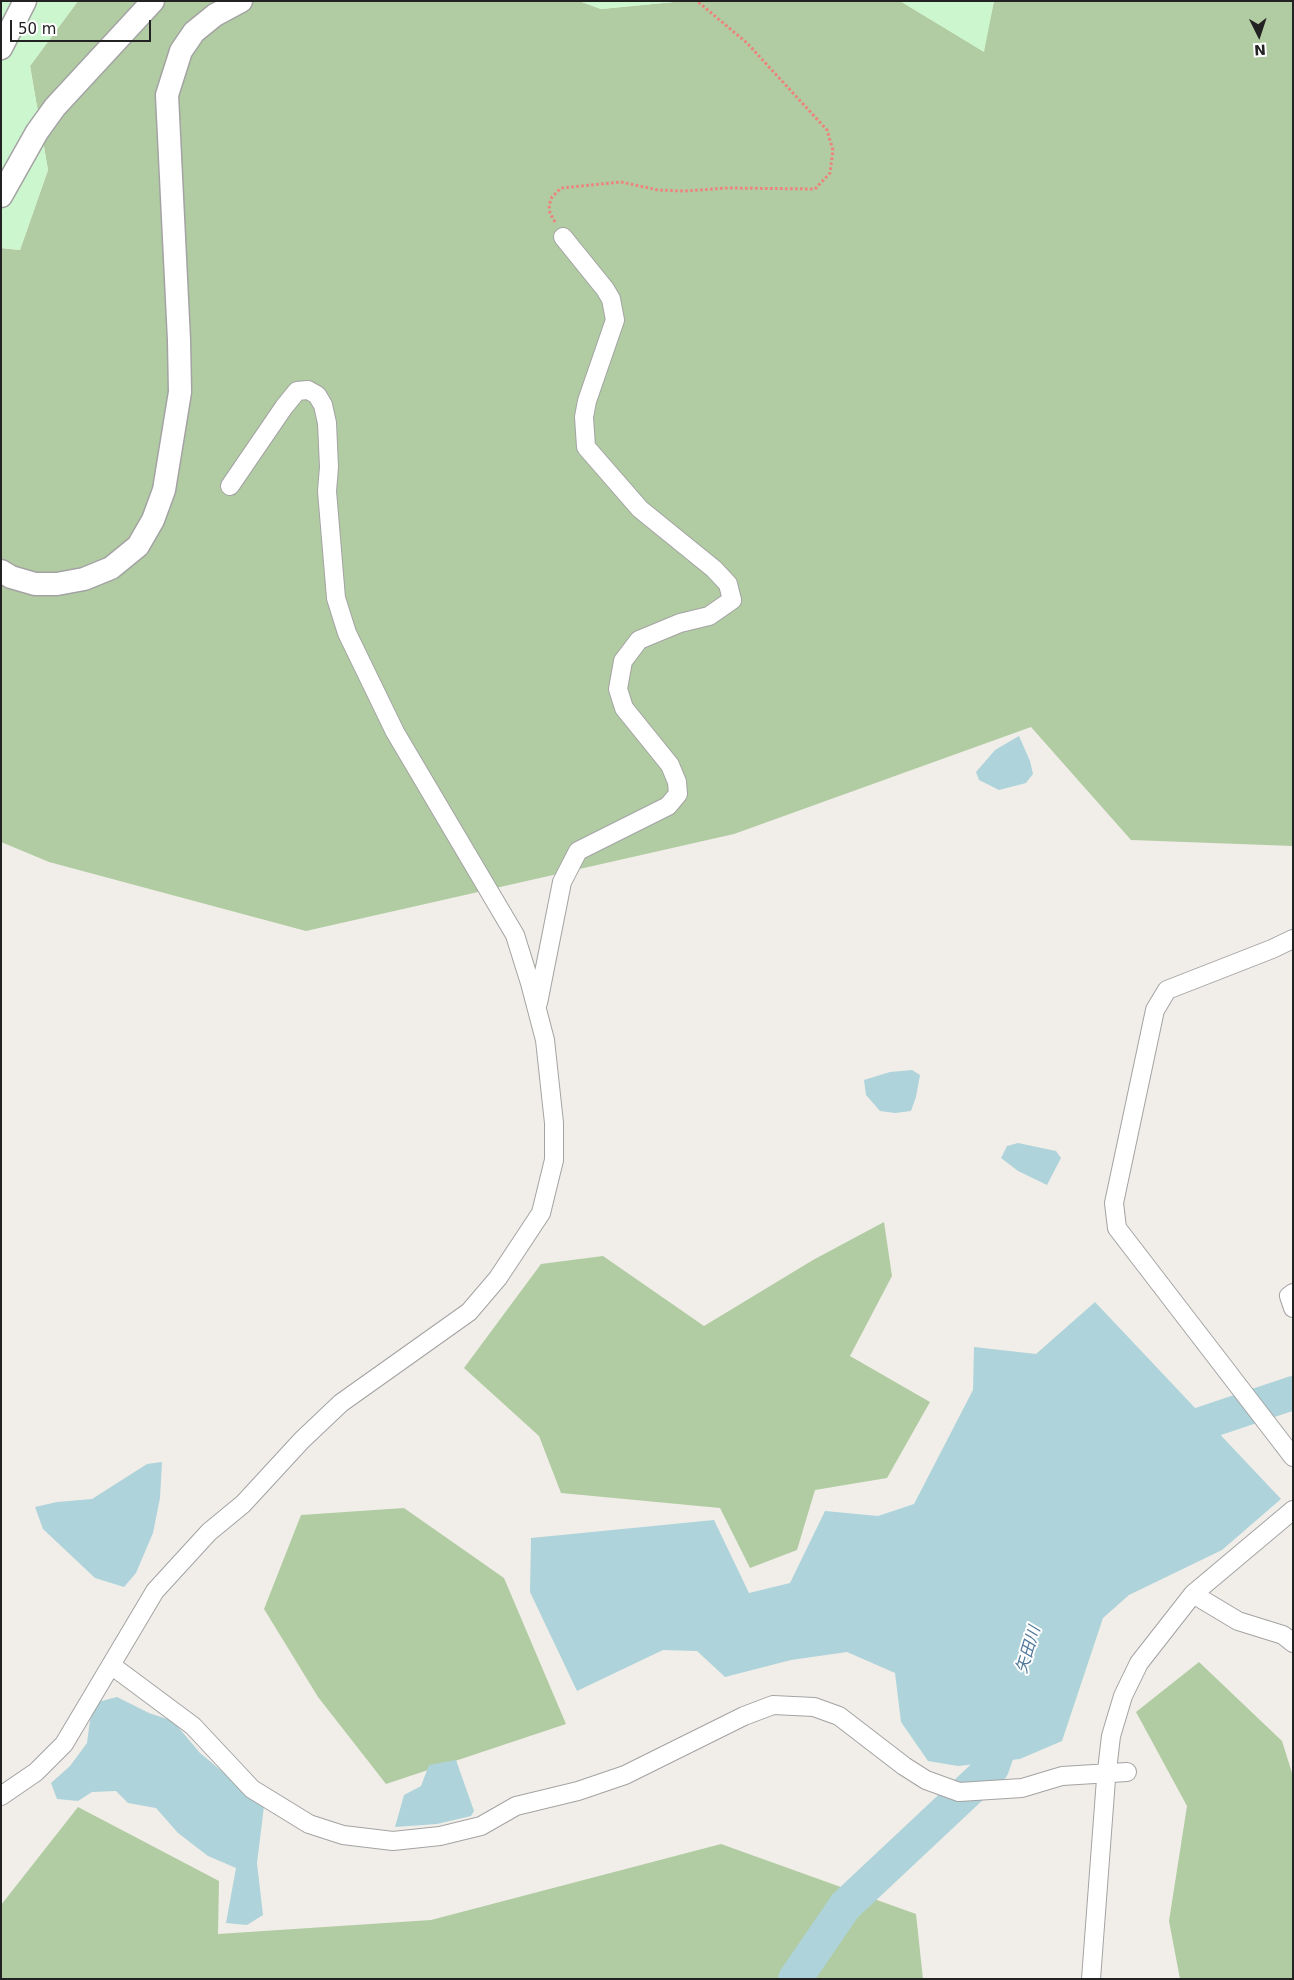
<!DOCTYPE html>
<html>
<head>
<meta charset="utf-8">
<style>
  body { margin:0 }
  #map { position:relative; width:1294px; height:1980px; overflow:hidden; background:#f1eee9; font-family:"DejaVu Sans",sans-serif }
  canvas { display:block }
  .frame { position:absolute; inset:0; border:2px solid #222; pointer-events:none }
  .north { position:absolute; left:1234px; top:10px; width:50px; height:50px; -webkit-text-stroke:4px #fff; paint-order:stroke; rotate:176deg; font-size:14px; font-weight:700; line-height:20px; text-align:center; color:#222 }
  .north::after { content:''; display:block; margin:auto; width:18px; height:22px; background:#222; clip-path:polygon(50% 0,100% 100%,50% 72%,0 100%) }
  .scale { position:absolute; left:10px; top:20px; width:141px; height:22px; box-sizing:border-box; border:2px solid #222; border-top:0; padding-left:6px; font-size:15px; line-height:18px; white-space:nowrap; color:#222; -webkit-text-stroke:4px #fff; paint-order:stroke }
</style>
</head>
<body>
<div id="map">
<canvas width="1294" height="1980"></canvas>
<div class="frame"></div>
<div class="north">N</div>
<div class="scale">50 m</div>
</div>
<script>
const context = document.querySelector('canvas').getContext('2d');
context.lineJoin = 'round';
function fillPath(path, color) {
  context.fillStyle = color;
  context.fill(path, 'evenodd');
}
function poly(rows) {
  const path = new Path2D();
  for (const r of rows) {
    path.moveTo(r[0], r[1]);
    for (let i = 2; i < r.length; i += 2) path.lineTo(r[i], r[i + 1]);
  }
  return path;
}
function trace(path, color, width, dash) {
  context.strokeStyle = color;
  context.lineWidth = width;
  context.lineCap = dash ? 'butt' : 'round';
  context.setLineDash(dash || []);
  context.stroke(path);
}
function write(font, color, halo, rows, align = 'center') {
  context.font = font + ' "DejaVu Sans","Noto Sans JP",sans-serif';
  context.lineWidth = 4;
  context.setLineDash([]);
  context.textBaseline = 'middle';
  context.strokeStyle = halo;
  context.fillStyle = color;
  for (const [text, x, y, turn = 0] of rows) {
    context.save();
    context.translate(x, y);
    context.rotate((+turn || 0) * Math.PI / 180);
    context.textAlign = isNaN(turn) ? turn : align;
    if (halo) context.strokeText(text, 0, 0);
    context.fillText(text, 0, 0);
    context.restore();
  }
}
const forest = poly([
  [78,1,579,1,601,9,684,1,900,1,983,51,994,1,1293,1,1293,846,1131,840,1031,727,734,834,306,931,49,862,1,842,1,248,20,250,48,170,30,66],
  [884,1222,892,1276,850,1356,930,1402,887,1478,815,1490,797,1550,750,1568,720,1508,561,1493,539,1436,464,1368,541,1264,603,1256,704,1326,813,1260],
  [404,1508,504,1578,566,1724,386,1784,318,1697,264,1609,301,1515],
  [1199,1662,1282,1741,1293,1776,1293,1979,1180,1979,1169,1921,1187,1806,1136,1712],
  [78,1807,219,1881,218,1934,431,1920,721,1844,916,1914,923,1979,1,1979,1,1905]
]);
const park = poly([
  [1,1,78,1,30,66,48,170,20,250,1,248],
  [579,1,684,1,601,9],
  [900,1,994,1,984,52]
]);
const water = poly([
  [1019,736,1030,761,1033,774,1026,783,999,790,979,780,976,772,995,750],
  [912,1070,920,1075,916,1097,911,1111,895,1113,880,1111,866,1095,864,1080,890,1072],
  [1018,1143,1056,1151,1061,1158,1047,1185,1018,1171,1001,1158,1007,1146],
  [1095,1302,1281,1499,1222,1550,1129,1595,1103,1618,1062,1741,1020,1759,958,1766,928,1761,901,1722,895,1673,847,1652,791,1660,725,1677,697,1651,663,1650,577,1691,530,1592,531,1538,714,1520,749,1593,790,1583,825,1511,878,1516,914,1504,973,1390,974,1347,1036,1354],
  [162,1462,160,1498,153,1533,136,1573,124,1587,95,1578,43,1529,35,1507,57,1502,92,1499,147,1464],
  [117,1697,149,1713,173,1721,200,1753,264,1806,257,1863,263,1915,247,1925,226,1923,236,1868,208,1856,178,1833,156,1808,128,1803,116,1791,92,1792,78,1801,57,1799,51,1783,70,1766,87,1743,90,1720,98,1702],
  [456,1760,474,1811,471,1816,437,1824,395,1827,404,1795,421,1786,429,1765]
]);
const river = poly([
  [1165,1436,1293,1393],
  [795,1979,845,1906,992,1768,1009,1719]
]);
const path = poly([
  [555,222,550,213,549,205,552,197,561,188,621,182,658,190,685,191,727,188,815,189,830,173,833,150,827,130,747,43,697,1]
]);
const minor = poly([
  [1293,939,1272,949,1167,990,1155,1010,1114,1203,1117,1228,1293,1457],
  [538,1003,562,882,578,851,668,806,678,794,677,782,670,765,624,708,618,689,623,661,639,640,680,623,709,616,732,600,728,584,714,569,640,509,586,447,584,417,587,401,615,320,611,299,605,289,563,237],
  [1293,1293,1289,1296,1293,1308],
  [1193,1594,1238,1621,1283,1635,1293,1643],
  [111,1665,193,1726,252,1789,309,1824,343,1835,393,1841,440,1836,481,1826,516,1806,578,1791,625,1775,744,1716,773,1705,814,1707,839,1716,904,1766,926,1780,959,1792,1022,1788,1062,1776,1127,1772],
  [1,1796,36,1772,64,1744,155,1591,209,1532,243,1504,302,1440,341,1403,469,1312,498,1278,541,1213,554,1160,554,1123,545,1040,530,983,515,935,395,732,347,633,336,598,327,491,329,467,327,423,323,405,317,395,308,390,297,391,284,407,230,486],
  [1091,1979,1106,1779,1111,1736,1123,1696,1139,1663,1193,1594,1293,1510]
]);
const tertiary = poly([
  [1,48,25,1],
  [1,196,37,132,55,107,153,1],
  [1,571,11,577,35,584,57,584,84,579,111,568,138,546,153,520,164,490,180,392,179,340,167,95,181,51,194,32,215,15,241,1]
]);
const waterNames = [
  ["矢田川",1029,1650,-73]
];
fillPath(forest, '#b1cca2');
fillPath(park, '#ccf6cd');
fillPath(water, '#aed3da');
trace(river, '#aed3da', 34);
trace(minor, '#a3a3a3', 20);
trace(tertiary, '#a3a3a3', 25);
trace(path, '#ee827d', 3, [2.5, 2.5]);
trace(minor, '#fff', 18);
trace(tertiary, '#fff', 22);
write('italic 16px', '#4e789b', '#fff', waterNames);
</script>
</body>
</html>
